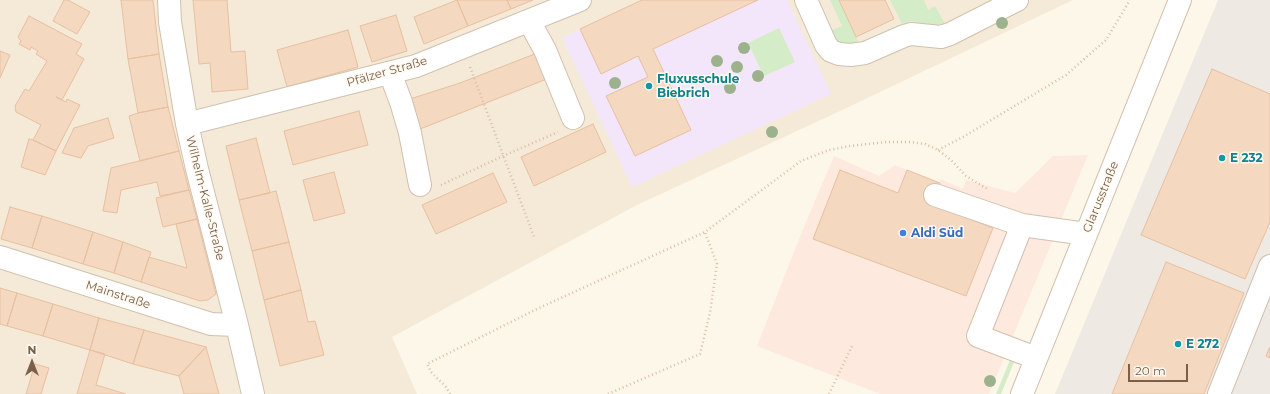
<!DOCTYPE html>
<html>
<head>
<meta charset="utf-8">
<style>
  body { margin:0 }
  #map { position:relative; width:1270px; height:394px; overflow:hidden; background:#fdf7ea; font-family:Montserrat,sans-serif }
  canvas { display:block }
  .north { position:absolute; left:12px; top:342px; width:40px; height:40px; -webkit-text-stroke:3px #fffaf1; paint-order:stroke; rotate:0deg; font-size:11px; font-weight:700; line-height:16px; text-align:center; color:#7a5f4b }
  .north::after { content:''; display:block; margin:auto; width:14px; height:18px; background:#7a5f4b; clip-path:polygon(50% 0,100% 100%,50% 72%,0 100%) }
  .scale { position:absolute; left:1128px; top:364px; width:60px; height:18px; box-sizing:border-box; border:2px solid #7a5f4b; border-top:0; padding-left:5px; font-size:12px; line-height:14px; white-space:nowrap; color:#7a5f4b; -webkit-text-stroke:3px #fffaf1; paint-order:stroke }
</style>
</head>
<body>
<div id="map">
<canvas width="1270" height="394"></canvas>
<div class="north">N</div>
<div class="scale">20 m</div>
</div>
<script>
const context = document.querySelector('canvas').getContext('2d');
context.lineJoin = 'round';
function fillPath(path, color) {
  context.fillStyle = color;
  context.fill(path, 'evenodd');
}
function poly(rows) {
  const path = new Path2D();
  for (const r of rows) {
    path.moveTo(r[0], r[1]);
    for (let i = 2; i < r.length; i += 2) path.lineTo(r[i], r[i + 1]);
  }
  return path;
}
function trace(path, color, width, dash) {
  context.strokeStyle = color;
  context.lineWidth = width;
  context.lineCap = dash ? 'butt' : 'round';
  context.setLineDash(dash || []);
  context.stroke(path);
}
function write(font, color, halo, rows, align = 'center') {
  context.font = font + ' Montserrat,sans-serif';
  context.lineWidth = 3;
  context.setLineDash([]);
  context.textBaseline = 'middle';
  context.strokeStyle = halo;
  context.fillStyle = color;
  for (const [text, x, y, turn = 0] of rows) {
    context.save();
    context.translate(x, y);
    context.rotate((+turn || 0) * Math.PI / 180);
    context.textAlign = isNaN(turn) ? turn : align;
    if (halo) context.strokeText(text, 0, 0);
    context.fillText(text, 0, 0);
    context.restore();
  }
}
const residential = poly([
  [0,0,1073,0,838,112,637,205,392,337,417,394,0,394]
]);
const commercial = poly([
  [1088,155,989,394,880,394,757,346,801,234,834,156,879,176,895,165,939,183,941,179,963,189,966,180,1015,193,1053,156]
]);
const industrial = poly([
  [1218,0,1270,0,1270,394,1055,394]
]);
const education = poly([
  [642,0,787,0,831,94,632,187,562,38]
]);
const green = poly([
  [830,0,839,0,859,43,851,46,840,44,833,38,830,31,842,26],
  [890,0,924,0,928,10,935,6,945,24,939,27,931,26,922,23,911,21,902,24],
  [779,28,795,62,764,76,748,43],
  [1010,360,1014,362,1001,394,996,394]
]);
const building = poly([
  [64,0,68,0,90,12,77,34,53,21,64,0],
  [121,0,153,0,159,54,128,59,121,0],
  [193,0,227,0,231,52,245,51,248,89,212,92,210,63,199,64,193,0],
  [457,0,468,26,424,44,414,17,457,0],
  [457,0,507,0,511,9,468,26,457,0],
  [507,0,533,0,511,9,507,0],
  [642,0,758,0,653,49,691,130,635,156,606,96,648,77,638,56,601,74,580,29,642,0],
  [839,0,885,0,894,19,856,37,839,0],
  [396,15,407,51,372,62,360,26,396,15],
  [29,16,82,44,76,54,84,59,62,100,56,97,66,102,67,99,80,105,56,151,33,140,41,125,16,112,15,106,25,89,29,91,47,61,36,54,38,51,31,47,30,50,19,44,21,41,18,37,29,16],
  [348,30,358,67,287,87,277,50,348,30],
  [545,50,557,75,410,133,410,99,460,83,545,50],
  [0,51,10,55,0,78,0,51],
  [159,54,168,107,138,113,128,59,159,54],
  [1212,69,1270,94,1270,222,1245,279,1141,235,1212,69],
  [168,107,179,151,140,161,129,116,138,113,168,107],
  [359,111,368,145,293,165,284,131,359,111],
  [108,118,114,138,88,146,81,158,62,153,74,128,108,118],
  [593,124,606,152,534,186,521,157,593,124],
  [256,138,270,193,239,200,226,146,256,138],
  [29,139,33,140,56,151,45,175,21,167,29,139],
  [179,151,189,190,160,196,157,182,121,190,117,213,103,211,111,168,179,151],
  [840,170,898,193,907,170,940,183,931,204,993,228,966,296,813,239,840,170],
  [334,172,345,213,314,221,303,180,334,172],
  [493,173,507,202,436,234,422,205,493,173],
  [189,190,197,219,163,227,156,198,189,190],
  [276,191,289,242,252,251,239,200,276,191],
  [10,207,42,216,32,248,1,239,10,207],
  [42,216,93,232,83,264,32,248,42,216],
  [197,219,216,294,208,300,200,301,141,282,149,257,187,268,176,224,197,219],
  [93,232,123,242,114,273,83,264,93,232],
  [123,242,151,252,141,282,114,273,123,242],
  [289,242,301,290,264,300,252,251,289,242],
  [1166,262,1244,293,1204,394,1112,394,1166,262],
  [0,288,17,293,7,326,0,324,0,288],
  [301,290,308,322,315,321,324,355,280,366,264,300,301,290],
  [17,293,53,304,43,336,7,326,17,293],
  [53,304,99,318,90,350,43,336,53,304],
  [99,318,144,330,133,364,90,350,99,318],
  [144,330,206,347,179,376,133,364,144,330],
  [206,347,219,394,184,394,179,376,206,347],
  [1270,347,1270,358,1266,356,1270,347],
  [90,350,105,354,96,385,126,394,77,394,90,350],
  [35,364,49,368,41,394,26,394,35,364]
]);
const path = poly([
  [470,67,534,237],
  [938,150,963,137,1066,75,1106,40,1130,0],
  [441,185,503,156,558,132],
  [450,394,446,387,431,372,427,364,539,308,705,232,801,161,829,150,850,146,886,142,910,142,925,144,938,150,951,160,966,176,989,190],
  [608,394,700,354,710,313,717,264,705,232],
  [829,394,852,346]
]);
const minor = poly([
  [169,0,170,22,187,124,197,169,237,325,253,394],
  [806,0,826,45,831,51,839,54,851,55,865,53,904,36,911,34,941,37,950,34,1017,0],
  [529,21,545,50,573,118],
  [390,73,401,102,410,133,420,185],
  [187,124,416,66,580,0],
  [935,195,1022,225],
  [0,257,211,324,237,325],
  [1036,358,978,336,1022,225,1086,234],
  [1022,394,1180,0],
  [1219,394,1270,266]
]);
const trees = [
  [1002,23],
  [744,48],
  [717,61],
  [737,67],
  [758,76],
  [615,83],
  [730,88],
  [772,132],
  [990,381]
];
const markers = [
  [649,86,4,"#0f9aa8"],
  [1222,158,4,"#0f9aa8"],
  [903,233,4,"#3f7fe0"],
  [1178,344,4,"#0f9aa8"]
];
const streetNames = [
  ["Pfälzer Straße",387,72,-16],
  ["Glarusstraße",1101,197,-68],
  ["Wilhelm-Kalle-Straße",205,198,76],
  ["Mainstraße",118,295,18]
];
const cultureNames = [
  ["Fluxusschule",657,79],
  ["Biebrich",657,93],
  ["E 232",1230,158],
  ["E 272",1186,344]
];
const shopNames = [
  ["Aldi Süd",911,233]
];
fillPath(residential, '#f5ead8');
fillPath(commercial, '#fee9de');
fillPath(industrial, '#efe9e3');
fillPath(education, '#f4e6fa');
fillPath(green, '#d4ecc7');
fillPath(building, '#f4d8c0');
trace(building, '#e7c0a0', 1);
trace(minor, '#d1c0ae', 24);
trace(path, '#dabca3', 2.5, [1, 3]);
trace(minor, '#fff', 22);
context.fillStyle = '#9cb28c';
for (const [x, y] of trees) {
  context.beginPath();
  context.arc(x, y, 6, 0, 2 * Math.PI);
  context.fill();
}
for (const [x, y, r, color] of markers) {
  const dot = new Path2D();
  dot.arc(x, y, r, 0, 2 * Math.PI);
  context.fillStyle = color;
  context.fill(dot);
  trace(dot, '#fffaf1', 1.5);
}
write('12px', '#7a5f4b', '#fffaf1', streetNames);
write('bold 12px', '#0d838f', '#fffaf1', cultureNames, 'left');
write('bold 12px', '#366cbe', '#fffaf1', shopNames, 'left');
</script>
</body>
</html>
